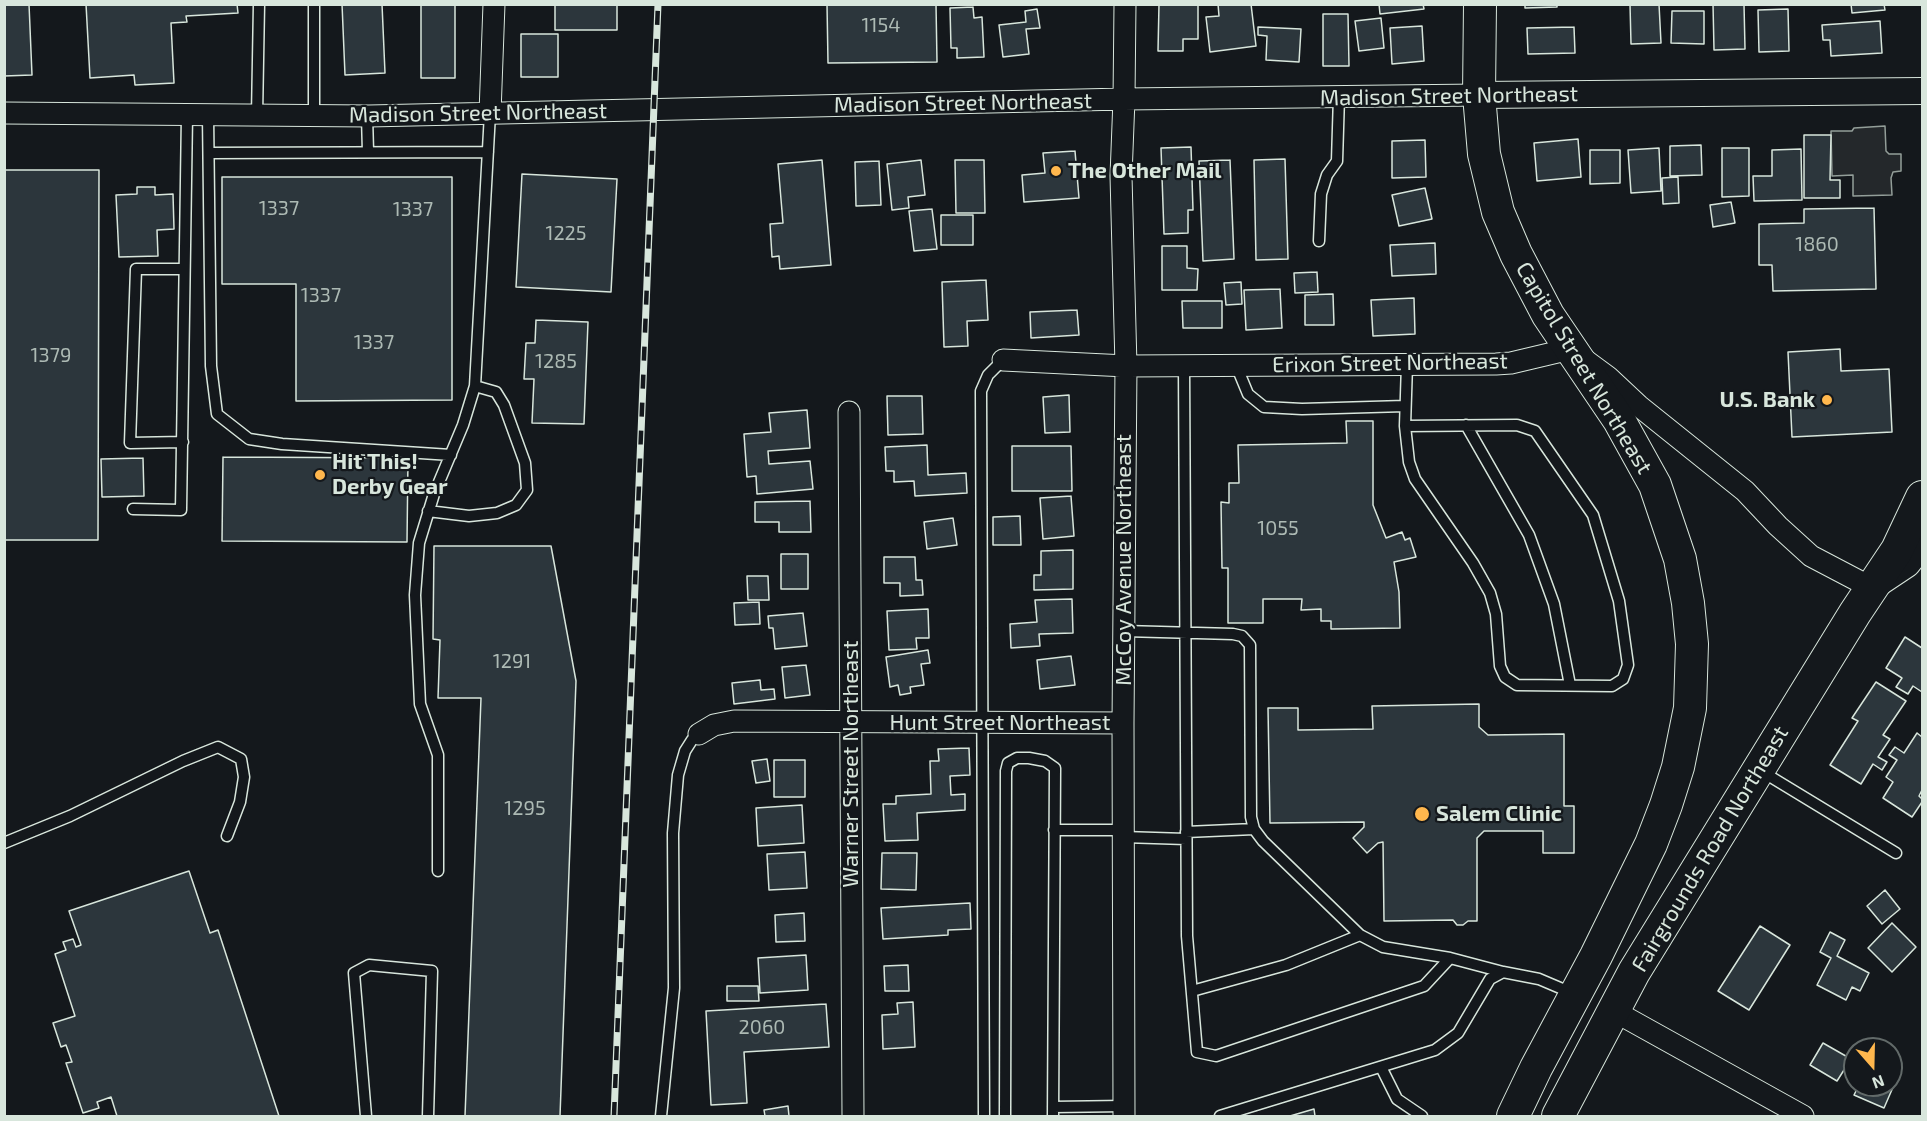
<!DOCTYPE html>
<html>
<head>
<meta charset="utf-8">
<style>
  body { margin:0 }
  #map { position:relative; width:1927px; height:1121px; overflow:hidden; background:#14181c; font-family:"Exo 2",sans-serif }
  canvas { display:block }
  .frame { position:absolute; inset:0; border:6px solid #d8e6dc; pointer-events:none }
  .north { position:absolute; left:1843px; top:1037px; width:60px; height:60px; box-sizing:border-box; background:#14181c; border:2px solid #626a69; border-radius:50%; rotate:160deg; font-size:16px; font-weight:700; line-height:24px; text-align:center; color:#d8e6dc }
  .north::after { content:''; display:block; margin:auto; width:21px; height:27px; background:#ffb74d; clip-path:polygon(50% 0,100% 100%,50% 72%,0 100%) }
</style>
</head>
<body>
<div id="map">
<canvas width="1927" height="1121"></canvas>
<div class="frame"></div>
<div class="north">N</div>
</div>
<script>
const context = document.querySelector('canvas').getContext('2d');
context.lineJoin = 'round';
function fillPath(path, color) {
  context.fillStyle = color;
  context.fill(path, 'evenodd');
}
function poly(rows) {
  const path = new Path2D();
  for (const r of rows) {
    path.moveTo(r[0], r[1]);
    for (let i = 2; i < r.length; i += 2) path.lineTo(r[i], r[i + 1]);
  }
  return path;
}
function trace(path, color, width, dash) {
  context.strokeStyle = color;
  context.lineWidth = width;
  context.lineCap = dash ? 'butt' : 'round';
  context.setLineDash(dash || []);
  context.stroke(path);
}
function write(font, color, halo, rows, align = 'center') {
  context.font = font + ' "Exo 2",sans-serif';
  context.lineWidth = 4.5;
  context.setLineDash([]);
  context.textBaseline = 'middle';
  context.strokeStyle = halo;
  context.fillStyle = color;
  for (const [text, x, y, turn = 0] of rows) {
    context.save();
    context.translate(x, y);
    context.rotate((+turn || 0) * Math.PI / 180);
    context.textAlign = isNaN(turn) ? turn : align;
    if (halo) context.strokeText(text, 0, 0);
    context.fillText(text, 0, 0);
    context.restore();
  }
}
const parking = poly([
  [1885,126,1886,151,1889,154,1901,154,1901,171,1893,172,1891,178,1892,195,1853,196,1853,175,1832,176,1831,131,1852,131,1854,128,1885,126]
]);
const building = poly([
  [4,4,29,4,32,75,4,76,4,4],
  [86,4,237,4,238,13,186,16,187,22,171,23,174,83,135,85,134,75,90,78,86,4],
  [342,4,382,4,385,73,345,75,342,4],
  [421,4,455,4,455,78,421,78,421,4],
  [555,4,617,4,617,30,555,30,555,4],
  [827,4,936,4,937,62,828,63,827,4],
  [1159,4,1198,4,1198,39,1183,39,1183,51,1158,51,1159,4],
  [1218,4,1251,4,1256,46,1210,52,1206,17,1219,16,1218,4],
  [1379,4,1423,4,1424,9,1380,14,1379,4],
  [1525,4,1557,4,1557,7,1525,8,1525,4],
  [1630,4,1659,4,1661,43,1631,44,1630,4],
  [1713,4,1744,4,1745,49,1714,50,1713,4],
  [1851,4,1884,4,1885,10,1852,13,1851,4],
  [973,7,974,18,982,17,984,57,957,58,957,48,951,48,950,8,973,7],
  [1037,9,1040,28,1026,29,1029,54,1003,57,999,25,1026,22,1025,11,1037,9],
  [1788,9,1789,51,1759,52,1758,10,1788,9],
  [1672,11,1704,11,1704,44,1671,43,1672,11],
  [1323,14,1348,14,1349,66,1323,66,1323,14],
  [1381,18,1384,48,1359,51,1355,21,1381,18],
  [1880,21,1882,53,1831,56,1830,40,1823,40,1822,25,1880,21],
  [1422,26,1424,61,1392,64,1390,28,1422,26],
  [1258,27,1301,29,1299,62,1266,60,1267,36,1258,35,1258,27],
  [1574,27,1575,53,1528,54,1527,28,1574,27],
  [521,34,558,34,558,77,521,77,521,34],
  [1804,135,1831,135,1830,180,1840,180,1840,198,1804,198,1804,135],
  [1578,139,1581,177,1537,181,1534,143,1578,139],
  [1425,140,1426,177,1392,178,1392,141,1425,140],
  [1701,145,1702,175,1670,176,1670,146,1701,145],
  [1191,147,1193,210,1188,210,1188,233,1164,234,1161,148,1191,147],
  [1659,148,1661,191,1631,193,1628,150,1659,148],
  [1722,148,1749,148,1749,196,1722,197,1722,148],
  [1801,149,1802,200,1754,201,1753,176,1772,176,1772,150,1801,149],
  [1590,150,1620,150,1620,183,1590,184,1590,150],
  [1075,151,1079,198,1024,202,1022,175,1045,173,1043,153,1075,151],
  [1285,159,1288,259,1256,260,1254,160,1285,159],
  [822,160,831,265,780,269,779,256,772,257,770,224,783,223,778,164,822,160],
  [921,160,925,195,908,197,909,208,892,210,887,164,921,160],
  [955,160,984,160,985,213,956,213,955,160],
  [1230,160,1234,259,1203,261,1199,161,1230,160],
  [879,161,881,205,856,206,855,162,879,161],
  [4,170,99,170,98,540,4,540,4,170],
  [522,174,617,179,611,292,516,287,522,174],
  [222,177,452,177,452,400,296,401,296,284,222,284,222,177],
  [1678,177,1679,203,1663,204,1662,178,1678,177],
  [137,187,155,187,155,195,173,194,174,229,157,230,158,256,119,257,116,195,137,194,137,187],
  [1425,188,1432,219,1399,226,1392,195,1425,188],
  [1731,202,1735,223,1713,227,1710,205,1731,202],
  [1874,208,1876,289,1773,291,1772,265,1759,265,1759,224,1804,223,1804,209,1874,208],
  [932,209,937,249,914,251,909,211,932,209],
  [941,215,973,215,973,245,941,245,941,215],
  [1435,243,1436,274,1392,276,1390,245,1435,243],
  [1162,246,1187,246,1187,268,1198,269,1197,290,1162,290,1162,246],
  [1317,272,1318,292,1295,293,1294,273,1317,272],
  [986,280,988,320,967,321,968,346,944,347,942,282,986,280],
  [1241,282,1242,304,1226,305,1224,283,1241,282],
  [1280,289,1282,328,1246,330,1244,290,1280,289],
  [1333,294,1334,325,1305,325,1305,295,1333,294],
  [1414,298,1415,334,1373,336,1371,300,1414,298],
  [1182,301,1222,301,1222,328,1183,328,1182,301],
  [1077,310,1079,335,1031,338,1030,312,1077,310],
  [536,320,588,322,584,424,532,423,534,379,524,379,526,343,535,343,536,320],
  [1840,349,1841,371,1889,369,1892,432,1792,437,1788,352,1840,349],
  [1069,395,1070,432,1045,433,1043,397,1069,395],
  [887,396,922,396,923,434,888,435,887,396],
  [807,410,810,448,768,451,769,464,810,461,813,489,757,494,756,476,747,477,744,434,771,432,769,413,807,410],
  [1346,421,1373,421,1373,505,1386,538,1402,532,1405,540,1410,538,1416,557,1394,562,1399,592,1400,628,1331,629,1331,621,1321,621,1321,609,1301,610,1302,599,1263,599,1263,623,1228,623,1228,568,1222,568,1221,502,1229,503,1229,483,1239,483,1238,445,1347,443,1346,421],
  [927,445,928,475,966,473,967,493,915,496,914,481,894,482,894,471,886,471,885,447,927,445],
  [1012,446,1071,446,1072,491,1012,491,1012,446],
  [223,457,408,458,407,542,222,541,223,457],
  [143,458,144,496,102,497,101,459,143,458],
  [1071,496,1074,536,1043,539,1040,498,1071,496],
  [810,501,811,532,779,532,779,522,755,522,755,502,810,501],
  [1020,516,1021,545,993,545,993,517,1020,516],
  [953,518,957,545,927,549,924,522,953,518],
  [434,546,551,546,576,681,560,1116,465,1116,481,698,438,698,440,640,433,639,434,546],
  [1073,550,1073,589,1034,590,1034,575,1041,575,1041,551,1073,550],
  [781,554,808,554,808,589,781,589,781,554],
  [884,557,915,557,916,580,922,580,923,595,900,596,900,583,884,583,884,557],
  [747,576,768,576,769,600,748,600,747,576],
  [1072,599,1073,633,1039,634,1040,646,1011,648,1010,624,1037,622,1035,600,1072,599],
  [759,602,760,624,735,625,734,603,759,602],
  [928,609,929,638,916,638,917,649,889,650,887,611,928,609],
  [803,613,807,646,775,649,773,628,769,628,768,616,803,613],
  [1905,637,1922,648,1922,692,1913,686,1908,694,1896,687,1902,678,1886,668,1905,637],
  [928,650,930,663,921,664,924,685,910,687,911,693,900,695,898,685,890,687,886,657,928,650],
  [1071,656,1075,685,1040,689,1037,660,1071,656],
  [806,665,810,695,785,698,782,667,806,665],
  [760,680,761,690,774,689,775,699,734,704,732,683,760,680],
  [1876,682,1906,701,1883,735,1890,739,1878,757,1887,762,1882,770,1873,764,1861,784,1830,765,1858,721,1852,718,1876,682],
  [1479,704,1479,727,1488,735,1564,734,1564,806,1574,806,1574,853,1543,853,1543,831,1484,831,1477,838,1477,921,1468,921,1463,925,1457,925,1453,920,1384,921,1383,842,1378,843,1367,853,1353,838,1364,827,1364,822,1270,823,1268,708,1298,708,1298,730,1373,729,1372,706,1479,704],
  [1917,733,1922,737,1922,790,1919,796,1922,799,1922,802,1912,817,1883,798,1893,782,1886,777,1897,760,1889,755,1895,747,1904,753,1917,733],
  [969,748,970,775,950,776,951,795,965,794,965,810,917,813,918,840,885,841,883,804,896,804,896,796,931,794,930,761,939,761,938,749,969,748],
  [767,759,770,781,756,783,752,761,767,759],
  [774,760,805,760,805,797,774,797,774,760],
  [802,805,804,843,758,846,756,808,802,805],
  [805,852,807,888,769,890,767,854,805,852],
  [882,853,917,853,916,890,881,889,882,853],
  [189,871,210,933,218,930,279,1116,117,1116,111,1097,97,1102,99,1108,83,1113,66,1063,72,1062,66,1045,61,1047,53,1023,75,1016,55,954,66,950,63,942,73,939,76,947,81,945,69,911,189,871],
  [1885,890,1900,909,1882,924,1867,906,1885,890],
  [970,903,971,929,948,930,948,935,883,939,881,908,970,903],
  [804,913,805,941,776,942,775,915,804,913],
  [1892,923,1916,947,1892,972,1868,948,1892,923],
  [1760,926,1790,945,1749,1010,1718,991,1760,926],
  [1830,932,1845,940,1837,956,1869,973,1860,991,1852,987,1846,1000,1817,985,1831,958,1820,952,1830,932],
  [806,955,808,990,760,993,758,958,806,955],
  [908,965,909,991,885,991,884,966,908,965],
  [727,986,758,986,759,1001,727,1001,727,986],
  [913,1002,915,1047,883,1049,882,1015,898,1014,897,1003,913,1002],
  [826,1004,829,1047,744,1052,747,1103,711,1105,706,1011,826,1004],
  [1823,1043,1851,1059,1837,1081,1810,1065,1823,1043],
  [1891,1068,1900,1071,1884,1108,1854,1095,1859,1085,1891,1085,1891,1068],
  [788,1106,789,1116,765,1116,764,1110,788,1106],
  [1314,1109,1315,1116,1290,1116,1314,1109]
]);
const service = poly([
  [314,4,314,116],
  [208,115,211,366,217,414,249,439,282,444,451,455],
  [257,116,259,4],
  [367,116,368,152],
  [209,153,488,152],
  [1319,241,1321,194,1327,175,1337,161,1339,96],
  [1236,365,1248,394,1264,407,1302,409,1405,406],
  [1184,366,1187,936,1197,1052,1216,1056,1424,986,1450,958,1503,972],
  [1466,425,1529,535,1554,604,1570,685],
  [1405,426,1517,425,1535,431,1593,515,1619,601,1628,665,1623,679,1612,686,1517,685,1505,677,1500,666,1496,614,1490,593,1473,563,1415,479,1409,462,1405,426,1407,364],
  [183,442,130,443,136,269,184,269],
  [133,509,181,510,187,115],
  [428,511,469,516,497,513,516,505,527,490,525,463,504,405,496,392,475,386],
  [1124,631,1233,634,1242,636,1250,645,1251,817,1254,829,1263,841,1360,935,1383,947,1450,958],
  [1761,771,1896,853],
  [1054,830,1123,830],
  [1186,832,1254,829],
  [1123,837,1186,839],
  [4,843,70,816,183,761,218,747,241,759,244,777,240,802,227,836],
  [438,871,438,755,420,704,415,595,419,543,434,494,463,425,475,386,490,113],
  [1192,991,1286,965,1360,935],
  [1381,1067,1397,1099,1422,1116],
  [1053,1107,1124,1106],
  [366,1116,354,973,369,965,432,971,428,1116],
  [661,1116,674,988,673,833,678,775,685,751,692,740,699,734],
  [984,1116,981,391,988,375,1003,360],
  [1005,1116,1006,771,1008,763,1017,758,1029,758,1045,761,1055,768,1053,1116],
  [1220,1116,1435,1050,1458,1033,1490,979,1503,972,1539,979,1572,993]
]);
const minor = poly([
  [4,113,369,116,1124,99,1479,95],
  [490,113,494,4],
  [1003,360,1126,366,1496,364,1511,363,1570,349,1608,377,1639,406,1745,491,1778,526,1811,556,1872,588],
  [849,412,853,1116],
  [699,734,714,725,734,721,1123,723],
  [1614,1011,1803,1116],
  [1124,1116,1123,723,1126,366,1121,176,1124,99,1125,4]
]);
const tertiary = poly([
  [1479,95,1922,91],
  [1877,584,1907,564,1922,545]
]);
const primary = poly([
  [1480,4,1479,95,1484,154,1498,212,1516,254,1548,315,1619,420,1655,485,1680,559,1688,603,1692,644,1690,708,1678,767,1666,805,1651,844,1596,956,1536,1068,1513,1116],
  [1558,1116,1634,972,1855,613,1897,550,1922,497]
]);
const rail = poly([
  [614,1116,658,4]
]);
const markers = [
  [1056,171,6,"#ffb74d"],
  [1827,400,6,"#ffb74d"],
  [320,475,6,"#ffb74d"],
  [1422,814,8,"#ffb74d"]
];
const numberNames = [
  ["1154",881,25],
  ["1337",279,208],
  ["1337",413,209],
  ["1225",566,233],
  ["1860",1817,244],
  ["1337",321,295],
  ["1337",374,342],
  ["1379",51,355],
  ["1285",556,361],
  ["1055",1278,528],
  ["1291",512,661],
  ["1295",525,808],
  ["2060",762,1027]
];
const streetNames = [
  ["Madison Street Northeast",1449,96,-1],
  ["Madison Street Northeast",963,103,-1],
  ["Madison Street Northeast",478,113,-1],
  ["Erixon Street Northeast",1390,363,-1],
  ["Capitol Street Northeast",1584,368,59],
  ["McCoy Avenue Northeast",1124,560,-90],
  ["Hunt Street Northeast",1000,723],
  ["Warner Street Northeast",851,764,-90],
  ["Fairgrounds Road Northeast",1710,849,-59]
];
const poiNames = [
  ["The Other Mail",1068,171],
  ["U.S. Bank",1815,400,"right"],
  ["Hit This!",332,462],
  ["Derby Gear",332,487],
  ["Salem Clinic",1436,814]
];
fillPath(parking, '#24282b');
trace(parking, '#939e99', 1.5);
fillPath(building, '#2c363c');
trace(building, '#d8e6dc', 1.5);
trace(service, '#d8e6dc', 13);
trace(minor, '#d8e6dc', 23);
trace(tertiary, '#d8e6dc', 28);
trace(primary, '#d8e6dc', 34);
trace(service, '#14181c', 10);
trace(minor, '#14181c', 21);
trace(tertiary, '#14181c', 26);
trace(primary, '#14181c', 32);
trace(rail, '#d8e6dc', 7);
trace(rail, '#14181c', 4.5, [14]);
for (const [x, y, r, color] of markers) {
  const dot = new Path2D();
  dot.arc(x, y, r, 0, 2 * Math.PI);
  context.fillStyle = color;
  context.fill(dot);
  trace(dot, '#14181c', 2);
}
write('20px', '#adbab4', null, numberNames);
write('22px', '#d8e6dc', '#14181c', streetNames);
write('bold 22px', '#d8e6dc', '#14181c', poiNames, 'left');
</script>
</body>
</html>
